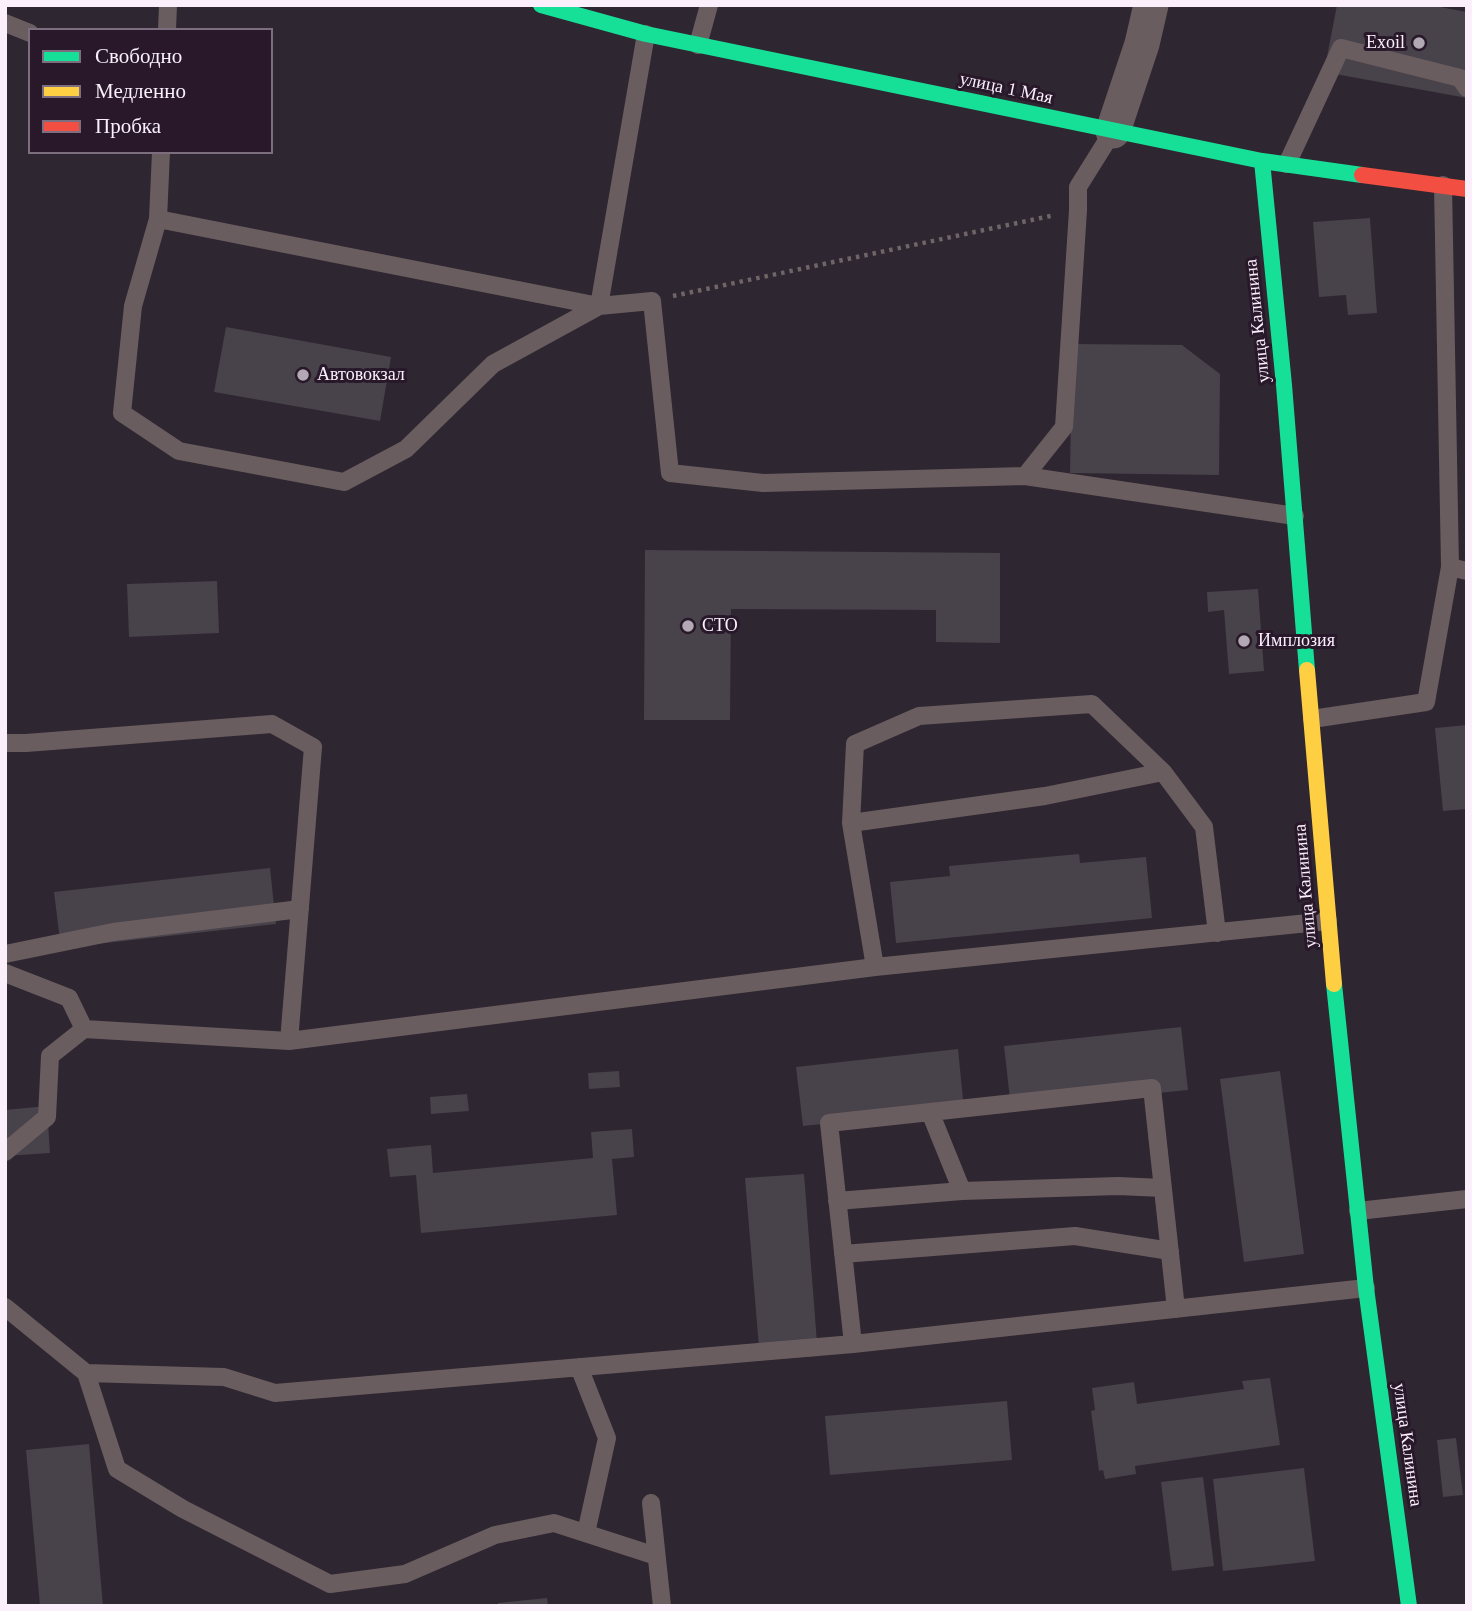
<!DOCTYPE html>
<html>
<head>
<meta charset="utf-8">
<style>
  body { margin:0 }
  #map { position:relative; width:1472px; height:1611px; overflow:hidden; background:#2e2630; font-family:Georgia,serif }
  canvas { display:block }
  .frame { position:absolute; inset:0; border:7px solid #faeffb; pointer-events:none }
  .legend { position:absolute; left:28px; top:28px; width:245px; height:126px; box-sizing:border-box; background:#28182a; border:2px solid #7c6e7e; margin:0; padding:9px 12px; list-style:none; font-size:21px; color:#faeffb }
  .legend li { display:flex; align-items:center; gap:14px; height:35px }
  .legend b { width:35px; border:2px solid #7c6e7e }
</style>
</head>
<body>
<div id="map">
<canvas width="1472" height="1611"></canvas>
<div class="frame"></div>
<ul class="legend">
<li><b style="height:9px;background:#16e098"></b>Свободно</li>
<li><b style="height:9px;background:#ffcf43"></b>Медленно</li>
<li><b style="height:9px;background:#f24e42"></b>Пробка</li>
</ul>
</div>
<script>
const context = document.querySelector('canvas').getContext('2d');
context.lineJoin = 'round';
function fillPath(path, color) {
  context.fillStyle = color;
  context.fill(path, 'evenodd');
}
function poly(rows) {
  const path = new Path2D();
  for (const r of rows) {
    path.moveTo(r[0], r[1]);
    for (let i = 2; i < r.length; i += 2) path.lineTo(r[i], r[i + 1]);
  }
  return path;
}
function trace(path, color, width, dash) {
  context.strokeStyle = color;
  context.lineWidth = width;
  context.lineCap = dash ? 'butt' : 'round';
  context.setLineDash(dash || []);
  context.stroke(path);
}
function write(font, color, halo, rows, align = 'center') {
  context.font = font + ' Georgia,serif';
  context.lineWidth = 6;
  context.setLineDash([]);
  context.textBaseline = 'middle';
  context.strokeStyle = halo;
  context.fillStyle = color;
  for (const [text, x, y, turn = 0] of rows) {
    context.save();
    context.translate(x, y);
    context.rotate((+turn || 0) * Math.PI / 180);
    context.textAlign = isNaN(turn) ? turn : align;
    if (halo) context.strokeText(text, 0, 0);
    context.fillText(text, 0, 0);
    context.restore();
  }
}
const building = poly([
  [1337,5,1429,5,1467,12,1467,98,1324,72],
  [1370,218,1377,313,1348,315,1346,295,1319,297,1313,222],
  [226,327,391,357,380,421,214,392],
  [1072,344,1182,345,1220,374,1219,475,1070,473],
  [645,550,1000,553,1000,643,936,642,936,610,731,609,730,720,644,720],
  [217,581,219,633,129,637,127,584],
  [1258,589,1264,671,1229,674,1224,610,1208,612,1207,592],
  [1467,725,1467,809,1443,811,1435,728],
  [1079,854,1080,863,1146,857,1152,918,896,943,890,882,950,876,949,866],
  [270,868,276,924,61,948,54,892],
  [1181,1027,1188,1090,1011,1108,1004,1046],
  [958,1049,964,1109,803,1126,796,1067],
  [619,1071,620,1087,589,1089,588,1073],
  [1280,1071,1304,1254,1244,1262,1220,1079],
  [467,1094,469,1111,431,1114,430,1097],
  [47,1106,50,1153,5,1156,5,1110],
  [632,1129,634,1157,612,1159,617,1215,421,1233,416,1175,390,1177,387,1149,431,1145,433,1173,593,1158,591,1132],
  [804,1174,818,1356,760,1360,745,1178],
  [1270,1378,1280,1445,1135,1466,1136,1474,1105,1479,1103,1470,1099,1471,1091,1411,1095,1410,1092,1388,1134,1382,1137,1404,1244,1389,1242,1381],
  [1007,1401,1012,1460,830,1475,825,1416],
  [1456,1438,1463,1495,1443,1497,1437,1440],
  [89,1444,103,1606,40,1606,26,1450],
  [1304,1468,1315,1561,1223,1571,1213,1479],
  [1203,1477,1214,1566,1172,1571,1161,1482],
  [547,1598,548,1606,498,1606,498,1603]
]);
const path = poly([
  [673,296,1055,215]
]);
const lane = poly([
  [5,23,30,33],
  [167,30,168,5],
  [698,45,709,5],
  [161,152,158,219,133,306,122,413,179,451,344,482,406,449,493,364,599,306,646,34],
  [1287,164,1341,48,1460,78,1467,88],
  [158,219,599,306,652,301,670,473,763,483,1025,476,1064,427,1078,210,1078,187,1113,131],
  [1025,476,1295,516],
  [1450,567,1467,571],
  [1312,719,1426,702,1450,567,1443,185],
  [5,743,26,743,272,724,313,747,289,1041],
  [851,823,1045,796,1163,772],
  [5,954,113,932,300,909],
  [875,967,851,823,855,744,919,716,1092,704,1163,772,1204,827,1217,933],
  [5,973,69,998,84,1029,289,1041,875,967,1328,921],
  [930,1112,962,1191],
  [5,1152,47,1117,50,1056,84,1029],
  [837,1201,962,1191,1118,1186,1163,1188],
  [1358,1211,1467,1199],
  [843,1254,1075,1236,1170,1251],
  [5,1307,86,1373,117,1469,183,1509,330,1584,405,1574,495,1535,554,1523,656,1556],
  [1176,1309,1152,1088,829,1123,853,1344,1366,1288],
  [579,1367,607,1438,586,1533],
  [86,1373,224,1377,275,1393,853,1344],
  [651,1503,662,1606]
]);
const street = poly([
  [1113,131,1142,44,1151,5]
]);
const fast = poly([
  [541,5,646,34,1262,161,1362,175],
  [1262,161,1284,385,1307,670],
  [1334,984,1366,1288,1409,1606]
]);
const slow = poly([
  [1307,670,1334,984]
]);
const jam = poly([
  [1362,175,1467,189]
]);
const markers = [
  [1419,43,7,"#b3a9b4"],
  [303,375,7,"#b3a9b4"],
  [688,626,7,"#b3a9b4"],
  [1244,641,7,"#b3a9b4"]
];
const poiNames = [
  ["Exoil",1405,43,"right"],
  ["Автовокзал",317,375],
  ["СТО",702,626],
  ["Имплозия",1258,641]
];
const streetNames = [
  ["улица 1 Мая",1006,89,12],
  ["улица Калинина",1258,321,-96],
  ["улица Калинина",1306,886,-95],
  ["улица Калинина",1407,1445,82]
];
fillPath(building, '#48424b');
trace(path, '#6f6466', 4.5, [3.5, 5]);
trace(lane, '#6a5d5f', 18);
trace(street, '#6a5d5f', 35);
trace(fast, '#16e098', 16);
trace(slow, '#ffcf43', 16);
trace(jam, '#f24e42', 16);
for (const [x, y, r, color] of markers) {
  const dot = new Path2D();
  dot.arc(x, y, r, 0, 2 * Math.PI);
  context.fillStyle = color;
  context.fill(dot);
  trace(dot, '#28182a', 2.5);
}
write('18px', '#faeffb', '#28182a', poiNames, 'left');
write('18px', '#faeffb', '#28182a', streetNames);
</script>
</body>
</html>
